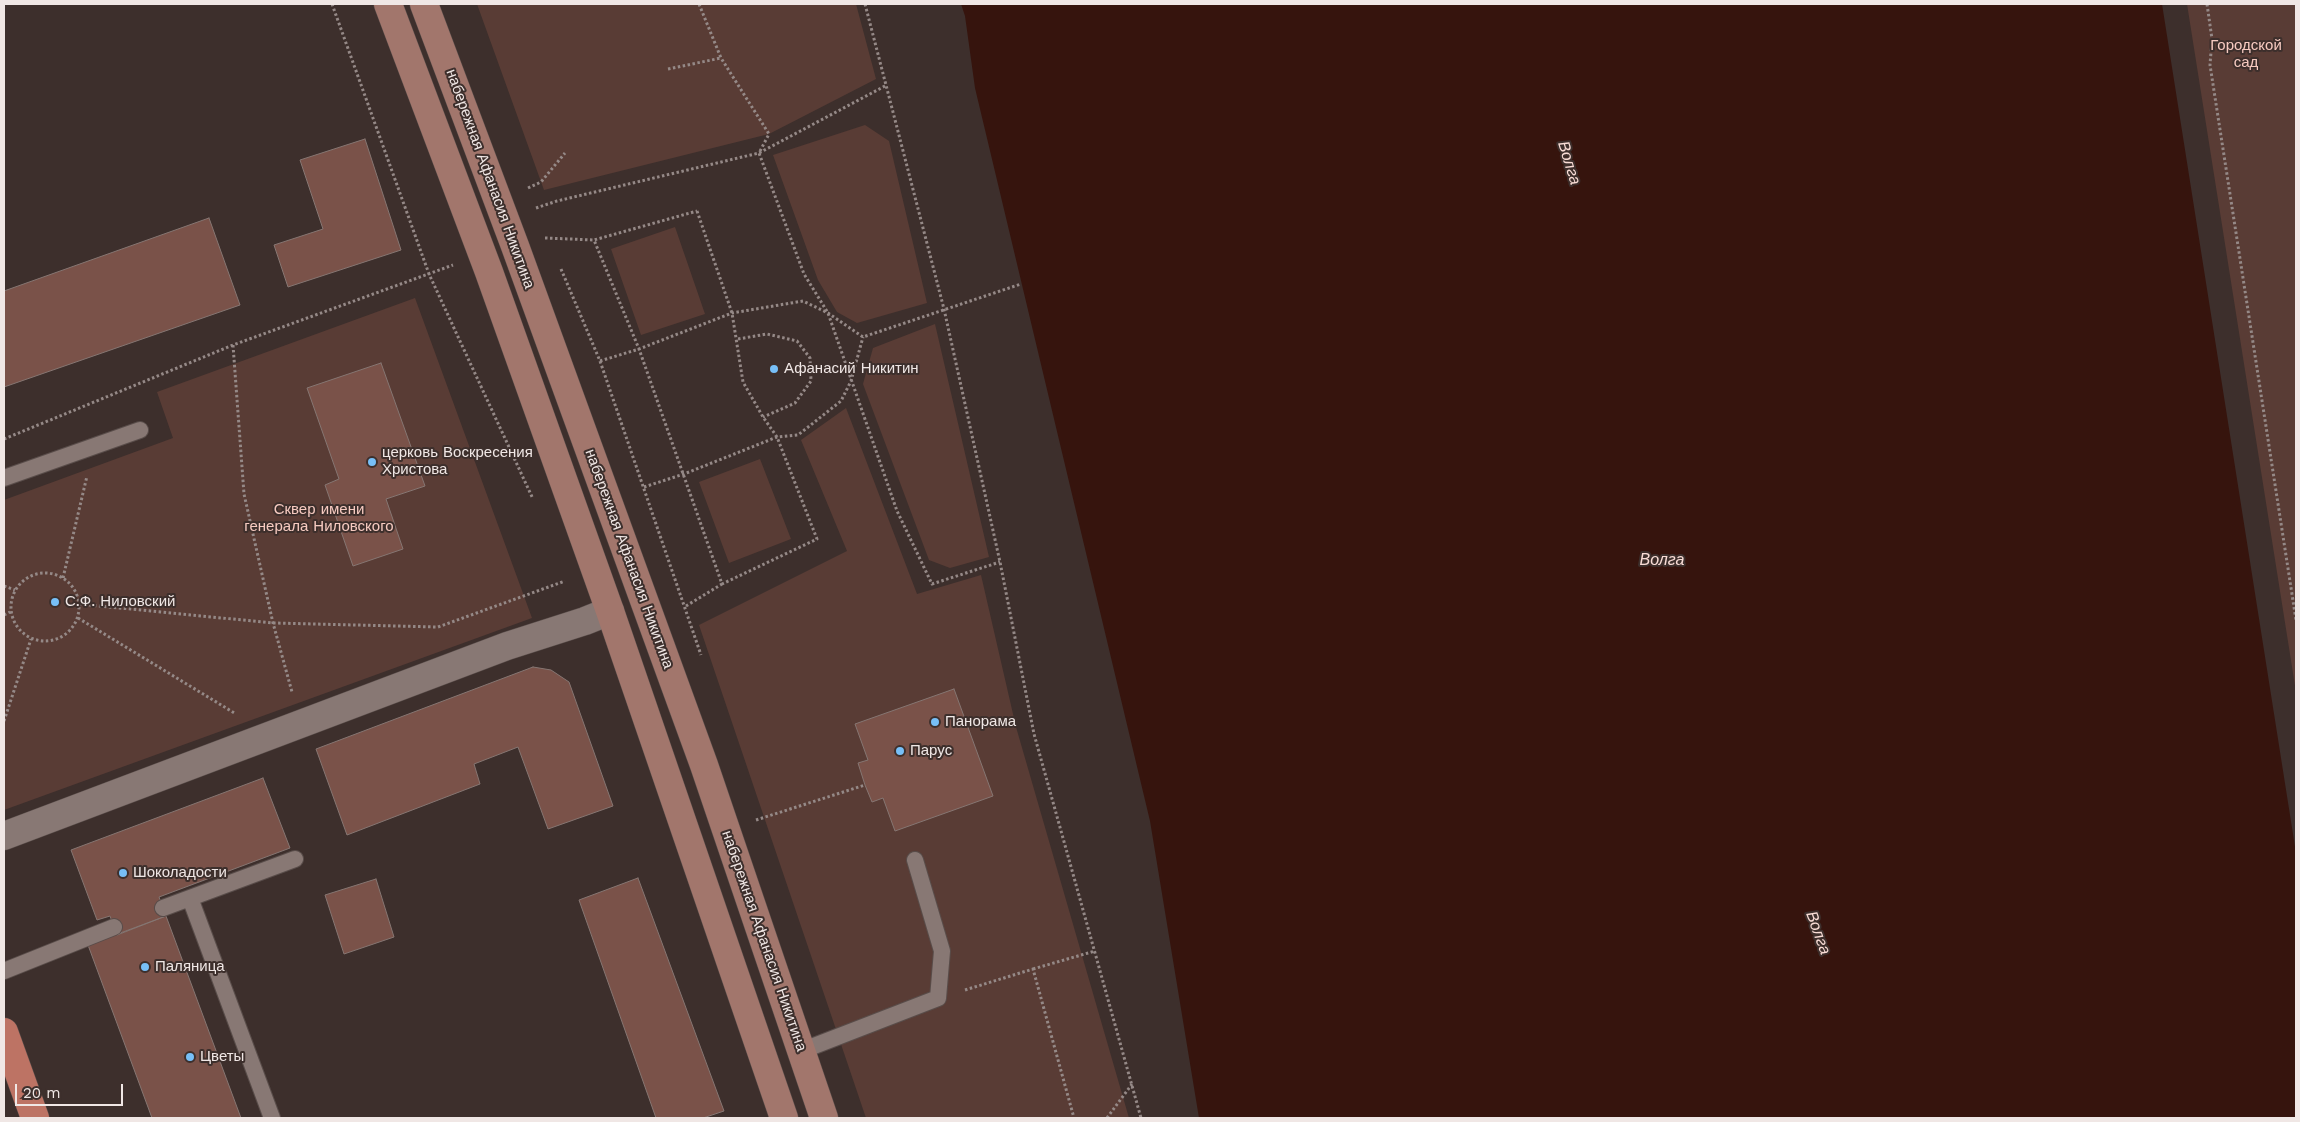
<!DOCTYPE html>
<html>
<head>
<meta charset="utf-8">
<style>
  body { margin:0 }
  #map { position:relative; width:2300px; height:1122px; overflow:hidden; background:#3d2f2c; font-family:"Work Sans",sans-serif }
  canvas { display:block }
  .frame { position:absolute; inset:0; border:5px solid #f0e7e5; pointer-events:none }
  .scale { position:absolute; left:15px; top:1084px; width:108px; height:22px; box-sizing:border-box; border:2px solid #f0e7e5; border-top:0; padding-left:6px; font-size:15px; line-height:18px; white-space:nowrap; color:#f0e7e5; -webkit-text-stroke:4px #3d2f2c; paint-order:stroke }
</style>
</head>
<body>
<div id="map">
<canvas width="2300" height="1122"></canvas>
<div class="frame"></div>
<div class="scale">20 m</div>
</div>
<script>
const context = document.querySelector('canvas').getContext('2d');
context.lineJoin = 'round';
function fillPath(path, color) {
  context.fillStyle = color;
  context.fill(path, 'evenodd');
}
function poly(rows) {
  const path = new Path2D();
  for (const r of rows) {
    if (r.length === 3) {
      path.moveTo(r[0] + r[2], r[1]);
      path.arc(r[0], r[1], r[2], 0, 2 * Math.PI);
      continue;
    }
    path.moveTo(r[0], r[1]);
    for (let i = 2; i < r.length; i += 2) path.lineTo(r[i], r[i + 1]);
  }
  return path;
}
function trace(path, color, width, dash) {
  context.strokeStyle = color;
  context.lineWidth = width;
  context.lineCap = dash ? 'butt' : 'round';
  context.setLineDash(dash || []);
  context.stroke(path);
}
function write(font, color, halo, rows, align = 'center') {
  context.font = font + ' "Work Sans",sans-serif';
  context.lineWidth = 4;
  context.setLineDash([]);
  context.textBaseline = 'middle';
  context.strokeStyle = halo;
  context.fillStyle = color;
  for (const [text, x, y, turn = 0] of rows) {
    context.save();
    context.translate(x, y);
    context.rotate((+turn || 0) * Math.PI / 180);
    context.textAlign = isNaN(turn) ? turn : align;
    if (halo) context.strokeText(text, 0, 0);
    context.fillText(text, 0, 0);
    context.restore();
  }
}
const green = poly([
  [477,4,856,4,876,79,769,134,544,190],
  [2187,4,2296,4,2296,692],
  [865,125,889,141,927,303,857,323,837,312,818,280,773,155],
  [675,227,705,314,641,335,611,249],
  [415,298,532,618,4,810,4,500,173,438,157,392],
  [935,324,989,557,950,568,929,560,863,384,873,348],
  [846,408,917,594,981,575,1016,727,1129,1118,866,1118,699,625,847,551,801,440],
  [760,459,791,539,729,563,699,482]
]);
const water = poly([
  [961,4,2162,4,2296,853,2296,1118,1199,1118,1150,821,975,88,965,16]
]);
const building = poly([
  [365,139,401,250,288,287,274,245,323,229,300,160,365,139],
  [209,218,240,305,4,387,4,291,209,218],
  [381,363,425,486,386,499,403,549,353,566,325,485,339,479,307,388,381,363],
  [533,667,551,670,569,682,613,806,548,829,518,747,474,764,480,784,347,835,316,749,533,667],
  [954,689,993,796,895,831,883,798,872,802,865,785,858,763,868,760,855,724,954,689],
  [263,778,290,848,159,897,166,916,117,935,110,916,97,920,71,850,263,778],
  [638,878,724,1111,703,1118,656,1118,579,900,638,878],
  [376,879,394,937,344,954,325,895,376,879],
  [166,916,241,1118,152,1118,88,945,166,916]
]);
const path = poly([
  [332,4,429,274,533,499],
  [699,4,721,58,769,134,759,153,804,274,828,313,897,511,932,584,1000,562],
  [865,4,944,309,1000,562,1034,734,1141,1118],
  [2207,4,2212,39,2210,65,2296,620],
  [668,69,721,58],
  [528,188,541,182,565,153],
  [536,208,557,201,759,153,885,86],
  [697,211,732,313,743,382,763,417,777,437,817,539,722,584,639,349,594,240,697,211],
  [545,238,594,240],
  [561,269,600,361,701,655],
  [738,339,767,334,797,341,810,358,811,381,795,403,763,417],
  [233,345,244,494,273,623,292,692],
  [600,361,639,349,732,313,803,301,828,313,863,337,1021,284],
  [4,439,233,345,453,265],
  [644,487,684,474,777,437,798,435,841,401,851,381,863,337],
  [45,607,34],
  [63,578,87,476],
  [4,586,15,590],
  [79,604,273,623,438,627,565,581],
  [686,606,722,584],
  [4,615,10,612],
  [78,618,236,714],
  [4,721,31,639],
  [756,820,865,785],
  [1033,969,1095,951],
  [965,990,1033,969,1074,1118],
  [1107,1118,1132,1084]
]);
const lane = poly([
  [4,478,140,430],
  [190,898,272,1118],
  [163,908,295,859],
  [4,971,114,927],
  [801,1051,938,998,942,951,915,860]
]);
const street = poly([
  [4,836,507,646,585,621,610,611]
]);
const secondary = poly([
  [388,4,489,272,610,611,784,1118],
  [424,4,515,246,704,765,824,1118]
]);
const primary = poly([
  [4,1032,35,1118]
]);
const markers = [
  [774,369,5,"#77bff7"],
  [372,462,5,"#77bff7"],
  [55,602,5,"#77bff7"],
  [935,722,5,"#77bff7"],
  [900,751,5,"#77bff7"],
  [123,873,5,"#77bff7"],
  [145,967,5,"#77bff7"],
  [190,1057,5,"#77bff7"]
];
const parkNames = [
  ["Городской",2246,46],
  ["сад",2246,63],
  ["Сквер имени",319,510],
  ["генерала Ниловского",319,527]
];
const streetNames = [
  ["набережная Афанасия Никитина",490,179,70],
  ["набережная Афанасия Никитина",629,559,70],
  ["набережная Афанасия Никитина",764,941,71]
];
const poiNames = [
  ["Афанасий Никитин",784,369],
  ["церковь Воскресения",382,453],
  ["Христова",382,470],
  ["С.Ф. Ниловский",65,602],
  ["Панорама",945,722],
  ["Парус",910,751],
  ["Шоколадости",133,873],
  ["Паляница",155,967],
  ["Цветы",200,1057]
];
const waterNames = [
  ["Волга",1569,163,73],
  ["Волга",1662,560],
  ["Волга",1818,933,70]
];
fillPath(green, '#593c35');
fillPath(water, '#36140d');
fillPath(building, '#7a5249');
trace(building, '#867672', 1);
trace(lane, '#594d4a', 18);
trace(street, '#594d4a', 29);
trace(secondary, '#594d4a', 29);
trace(primary, '#594d4a', 29);
trace(path, '#958987', 3, [2.5, 2.5]);
trace(lane, '#887874', 16);
trace(street, '#887874', 28);
trace(secondary, '#a2766c', 28);
trace(primary, '#bd7364', 28);
for (const [x, y, r, color] of markers) {
  const dot = new Path2D();
  dot.arc(x, y, r, 0, 2 * Math.PI);
  context.fillStyle = color;
  context.fill(dot);
  trace(dot, '#3d2f2c', 2);
}
write('15px', '#f6cac0', '#3d2f2c', parkNames);
write('15px', '#f0e7e5', '#3d2f2c', streetNames);
write('15px', '#f0e7e5', '#3d2f2c', poiNames, 'left');
write('italic 16px', '#f9dcd5', '#3d2f2c', waterNames);
</script>
</body>
</html>
